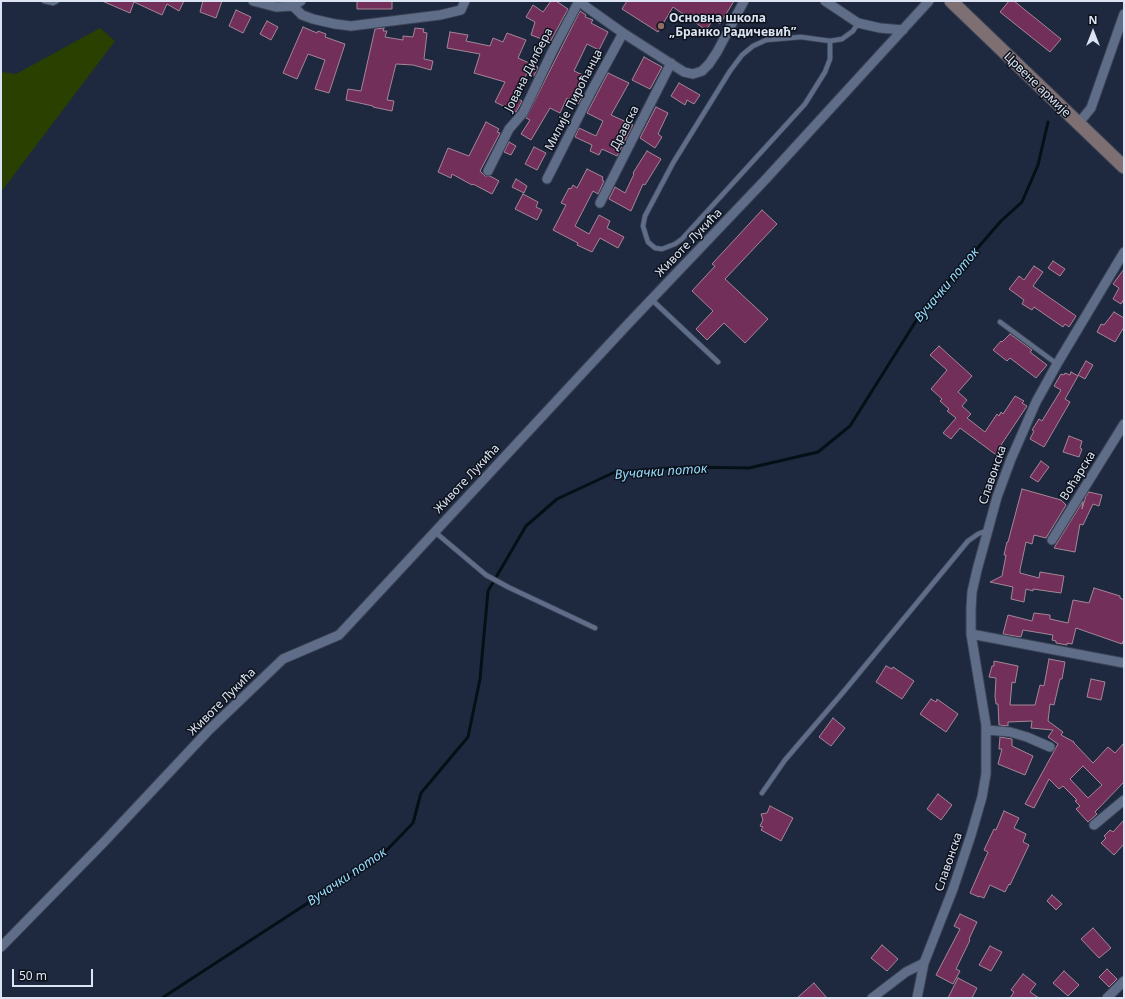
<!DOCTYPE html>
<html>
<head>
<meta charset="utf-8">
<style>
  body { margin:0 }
  #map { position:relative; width:1125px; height:999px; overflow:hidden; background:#1e293f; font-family:"Noto Sans",sans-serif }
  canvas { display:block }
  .frame { position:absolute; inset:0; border:2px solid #dce4f3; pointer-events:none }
  .north { position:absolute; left:1073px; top:12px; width:40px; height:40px; -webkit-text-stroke:3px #0d121c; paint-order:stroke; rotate:0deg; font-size:11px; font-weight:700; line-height:16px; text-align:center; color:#dce4f3 }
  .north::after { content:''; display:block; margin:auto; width:14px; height:18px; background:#dce4f3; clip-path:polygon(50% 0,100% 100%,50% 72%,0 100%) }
  .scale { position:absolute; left:12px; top:969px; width:81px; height:18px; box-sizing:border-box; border:2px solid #dce4f3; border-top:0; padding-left:5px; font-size:12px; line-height:14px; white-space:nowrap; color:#dce4f3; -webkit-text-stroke:3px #0d121c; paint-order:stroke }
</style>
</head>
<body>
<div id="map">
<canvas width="1125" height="999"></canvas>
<div class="frame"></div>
<div class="north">N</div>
<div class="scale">50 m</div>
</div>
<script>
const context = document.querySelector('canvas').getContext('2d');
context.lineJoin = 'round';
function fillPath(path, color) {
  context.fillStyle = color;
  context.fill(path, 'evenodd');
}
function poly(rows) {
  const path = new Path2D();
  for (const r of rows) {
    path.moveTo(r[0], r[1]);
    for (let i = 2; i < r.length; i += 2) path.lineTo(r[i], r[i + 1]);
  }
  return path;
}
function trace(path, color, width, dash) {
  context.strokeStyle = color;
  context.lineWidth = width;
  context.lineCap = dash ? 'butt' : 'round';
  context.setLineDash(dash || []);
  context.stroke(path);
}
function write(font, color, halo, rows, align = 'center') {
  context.font = font + ' "Noto Sans",sans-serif';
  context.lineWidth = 3;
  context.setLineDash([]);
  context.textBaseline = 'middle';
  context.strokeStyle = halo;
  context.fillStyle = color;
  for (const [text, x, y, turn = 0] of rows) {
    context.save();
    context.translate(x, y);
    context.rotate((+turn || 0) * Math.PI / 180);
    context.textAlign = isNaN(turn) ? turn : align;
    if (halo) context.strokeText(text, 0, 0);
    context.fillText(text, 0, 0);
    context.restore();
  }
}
const green = poly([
  [100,28,115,41,1,192,1,72,16,74]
]);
const stream = poly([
  [162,998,383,854,413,823,421,793,468,737,480,679,488,591,526,526,557,499,615,472,688,467,749,468,818,452,850,426,921,313,1001,221,1022,202,1038,165,1048,122]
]);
const building = poly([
  [102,1,184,1,179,11,167,4,162,15,134,2,130,13,102,1],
  [203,1,222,1,216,18,200,12,203,1],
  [357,1,392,1,392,9,357,9,357,1],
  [551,1,556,1,568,9,550,42,531,35,535,22,526,17,533,5,543,12,551,1],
  [627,1,734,1,720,24,713,20,706,30,673,7,658,32,622,9,627,1],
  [1009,1,1014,1,1061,39,1050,52,1000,12,1009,1],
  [236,10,251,17,243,33,229,26,236,10],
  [580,11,586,15,585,17,593,20,591,23,608,32,599,50,587,44,574,71,583,75,576,91,583,95,578,104,567,98,560,113,550,108,531,140,521,134,530,120,526,118,580,11],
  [267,21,278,27,271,40,260,34,267,21],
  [303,27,317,33,318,31,326,34,325,37,345,44,329,93,315,89,325,60,308,54,297,79,283,73,303,27],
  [384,28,383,31,387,31,385,37,403,40,403,36,413,37,415,28,424,29,423,32,427,33,424,59,433,61,431,70,413,65,396,64,387,100,394,101,392,111,373,107,373,106,346,100,348,89,361,91,375,29,384,28],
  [450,32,468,35,466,41,490,46,493,38,503,42,507,33,526,40,518,58,538,67,534,76,527,73,518,94,520,95,518,99,522,101,516,112,495,102,505,82,474,73,480,54,447,48,450,32],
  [644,57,662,67,650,89,632,80,644,57],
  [608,73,629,83,611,115,633,125,617,156,602,149,599,155,590,151,592,145,575,137,579,128,596,136,603,121,587,113,608,73],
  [679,83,700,95,694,104,687,100,685,105,671,96,679,83],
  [656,107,668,113,658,134,662,137,655,148,640,138,656,107],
  [486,122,499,129,497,132,500,133,480,171,485,176,490,176,499,181,492,194,473,184,472,185,452,174,451,178,438,172,448,148,469,156,486,122],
  [509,142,516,146,511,155,504,152,509,142],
  [534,147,546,153,537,170,525,164,534,147],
  [647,151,661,159,645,185,643,184,631,211,609,199,615,187,625,193,634,174,633,173,647,151],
  [587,169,603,177,602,180,604,181,598,194,593,191,575,226,589,234,599,215,610,221,607,228,624,237,618,248,600,238,592,252,577,245,578,243,553,230,566,205,561,203,569,188,571,189,573,185,577,188,587,169],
  [516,179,527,186,524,193,512,187,516,179],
  [523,194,538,202,536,207,542,210,537,220,515,209,523,194],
  [762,210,777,224,725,279,768,319,745,343,724,323,707,340,696,329,713,311,692,291,715,266,712,264,762,210],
  [1053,261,1065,269,1060,276,1048,268,1053,261],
  [1034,266,1043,272,1033,286,1076,316,1069,327,1065,324,1063,327,1034,307,1032,310,1022,304,1024,300,1009,289,1019,276,1024,280,1034,266],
  [1124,269,1124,299,1121,304,1113,299,1119,288,1113,284,1124,269],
  [1114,312,1124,318,1124,327,1115,342,1097,332,1101,324,1104,325,1114,312],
  [1010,334,1032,350,1030,352,1047,365,1036,378,1010,358,1007,361,993,350,1001,341,1002,342,1010,334],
  [939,346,972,376,958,392,967,400,962,406,971,414,967,418,985,432,997,414,999,416,1001,412,1003,414,1015,396,1024,401,1022,403,1027,406,1001,445,1005,448,999,457,960,428,951,439,943,433,956,418,947,411,949,409,940,401,942,399,931,389,947,370,930,355,939,346],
  [1086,361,1093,365,1085,379,1078,375,1086,361],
  [1071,372,1078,376,1065,399,1070,402,1044,447,1030,439,1034,431,1032,430,1039,419,1042,421,1061,390,1054,386,1061,374,1064,375,1065,373,1070,375,1071,372],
  [1069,436,1082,441,1080,448,1082,449,1079,457,1063,452,1069,436],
  [1041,461,1049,467,1038,482,1030,477,1041,461],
  [1022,489,1061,500,1066,505,1046,538,1034,535,1032,544,1026,542,1020,570,1020,573,1039,578,1040,572,1064,576,1061,593,1033,589,1033,591,1026,589,1024,602,1011,599,1013,587,990,582,1002,576,1006,555,1004,555,1007,542,1008,542,1022,489],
  [1089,492,1102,495,1099,506,1093,504,1083,525,1080,524,1075,552,1054,548,1083,501,1082,509,1086,496,1089,492],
  [1094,588,1120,596,1120,598,1124,600,1124,639,1122,644,1076,628,1072,644,1067,643,1067,645,1056,643,1056,641,1052,640,1053,635,1023,630,1021,637,1003,634,1008,615,1032,621,1034,613,1050,615,1050,619,1068,623,1073,600,1089,603,1094,588],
  [1049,659,1065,662,1062,679,1060,679,1054,705,1050,704,1048,721,1063,732,1061,735,1074,742,1074,743,1093,763,1108,747,1115,753,1124,743,1124,782,1095,812,1097,814,1088,822,1076,809,1080,806,1075,801,1077,800,1063,786,1059,789,1049,779,1034,808,1025,804,1058,744,1048,737,1053,730,1031,728,1032,721,1008,722,1008,726,999,725,998,704,996,704,995,696,996,678,989,677,992,666,994,666,994,661,1018,666,1015,683,1012,682,1010,705,1035,705,1040,685,1044,686,1049,659],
  [1083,766,1102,785,1088,798,1070,779,1083,766],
  [886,666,892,669,893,667,914,681,902,699,876,682,886,666],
  [1091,679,1105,682,1101,700,1087,697,1091,679],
  [931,699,936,702,937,699,958,714,946,732,920,714,931,699],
  [833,718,845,728,831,746,819,737,833,718],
  [1000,737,1012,739,1012,746,1033,756,1025,775,998,764,1002,749,999,749,1000,737],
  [938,794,952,805,941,820,927,809,938,794],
  [770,806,793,818,781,841,761,830,763,827,760,826,763,820,761,814,767,813,770,806],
  [1004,811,1019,818,1014,828,1026,834,1023,842,1029,845,1010,885,1009,884,1005,892,990,885,984,898,979,896,979,897,970,893,988,852,984,850,994,829,996,830,1004,811],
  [1124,820,1124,844,1114,855,1101,843,1106,838,1104,836,1110,830,1113,832,1124,820],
  [1052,895,1062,904,1056,910,1047,901,1052,895],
  [960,914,977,922,969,939,970,940,956,969,960,971,953,984,936,975,960,929,954,926,960,914],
  [1093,928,1111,948,1099,958,1081,939,1093,928],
  [882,945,898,959,887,971,871,958,882,945],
  [990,946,1002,952,991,971,979,965,990,946],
  [1107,969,1117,979,1109,987,1099,977,1107,969],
  [1064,971,1079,985,1068,996,1053,983,1064,971],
  [1023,974,1036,984,1030,992,1039,998,1010,998,1014,992,1011,990,1023,974],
  [958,978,977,988,972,998,948,998,958,978],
  [814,983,827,998,797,998,814,983]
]);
const lane = poly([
  [44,1,53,3,57,1],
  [830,41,830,59,825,72,805,104,682,239,675,244,662,249,655,248,648,242,646,236,643,226,645,216,673,163,730,71,742,55,753,46,766,40,801,37,830,41,842,39,853,31,858,23],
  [651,299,718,362],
  [1000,322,1057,364],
  [435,532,486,575,508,587,595,628],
  [762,793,785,760,845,690,968,541,978,534,988,530]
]);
const street = poly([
  [253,1,276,7,293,6,301,1],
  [581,1,585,6,623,33,684,72,693,74,702,71,709,64,717,52,744,1],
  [825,1,858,23,880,28,903,30],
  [293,6,302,15,313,19,335,24,351,26,440,15,461,10,465,1],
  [1078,124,1091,108,1124,14],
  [488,171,509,129,523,113,552,52,579,1],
  [547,179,591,92,623,33],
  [600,203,671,63],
  [1052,540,1124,424],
  [971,634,1124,663],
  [987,730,1010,732,1027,737,1050,747],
  [1094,825,1124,800],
  [1,947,104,842,209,730,283,659,339,635,628,324,765,180,929,1],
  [872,998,906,972,924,963],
  [917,998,924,963,953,889,971,835,982,797,986,774,986,725,971,634,971,609,972,592,977,570,988,530,997,497,1011,459,1036,402,1057,364,1124,252],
  [1107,998,1124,981]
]);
const secondary = poly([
  [951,1,1124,167]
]);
const markers = [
  [661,26,4,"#8d6e63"]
];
const poiNames = [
  ["Основна школа",669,19],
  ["„Бранко Радичевић”",669,33]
];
const streetNames = [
  ["Јована Дилбера",529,70,-63],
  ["Црвене армије",1037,85,44],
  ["Милије Пироћанца",574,100,-63],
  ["Дравска",625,128,-63],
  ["Животе Лукића",689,243,-46],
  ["Славонска",993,475,-71],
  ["Воћарска",1078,476,-58],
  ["Животе Лукића",467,479,-47],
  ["Животе Лукића",222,702,-45],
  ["Славонска",949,862,-71]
];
const waterNames = [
  ["Вучачки поток",947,285,-50],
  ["Вучачки поток",661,472,-4],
  ["Вучачки поток",347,877,-34]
];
fillPath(green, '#294000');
trace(stream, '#041016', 3);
fillPath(building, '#722f59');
trace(building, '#a58697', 1);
trace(lane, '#3b4456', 6);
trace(street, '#3b4456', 11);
trace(secondary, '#3b4456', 15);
trace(lane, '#606d88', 4.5);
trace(street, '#606d88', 9);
trace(secondary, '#7e6f73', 13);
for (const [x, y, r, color] of markers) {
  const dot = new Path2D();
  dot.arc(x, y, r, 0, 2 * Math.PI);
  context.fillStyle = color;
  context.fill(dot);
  trace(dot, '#0d121c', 1.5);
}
write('bold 12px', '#dce4f3', '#0d121c', poiNames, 'left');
write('12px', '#dce4f3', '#0d121c', streetNames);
write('italic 13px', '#98deff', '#0d121c', waterNames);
</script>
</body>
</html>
